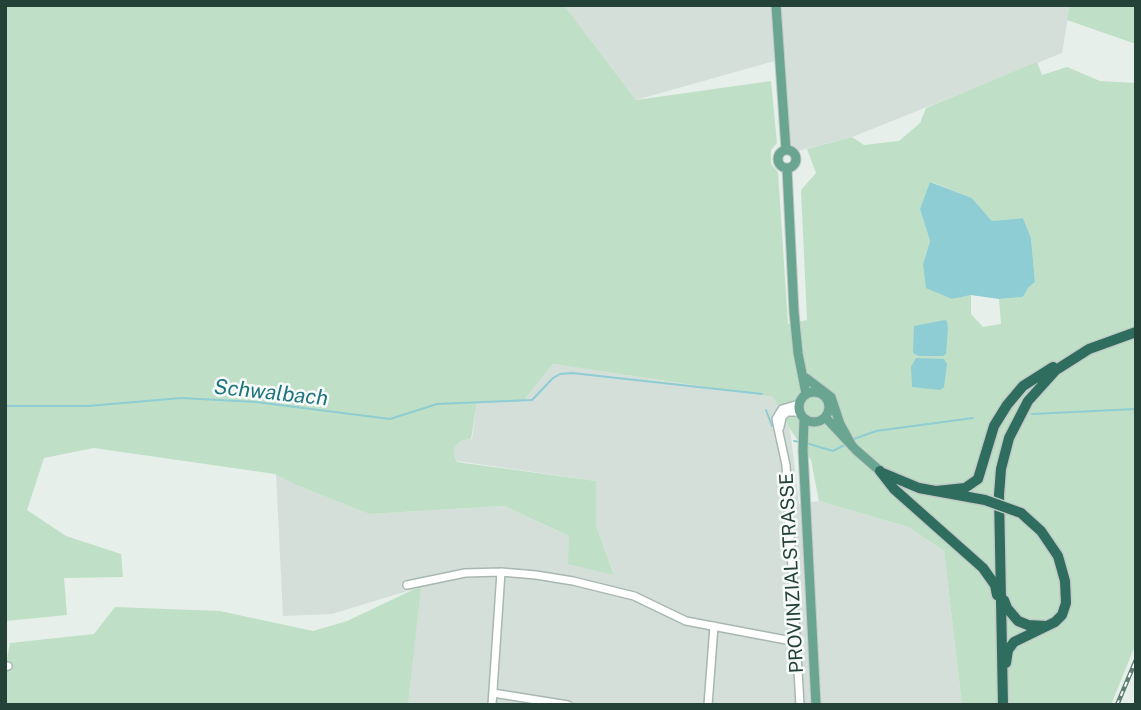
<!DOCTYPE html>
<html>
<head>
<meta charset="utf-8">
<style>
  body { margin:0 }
  #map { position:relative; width:1141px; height:710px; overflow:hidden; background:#e6efea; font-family:"Public Sans",sans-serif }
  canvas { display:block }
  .frame { position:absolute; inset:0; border:7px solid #244238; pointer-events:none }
</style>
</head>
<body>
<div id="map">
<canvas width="1141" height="710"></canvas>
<div class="frame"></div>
</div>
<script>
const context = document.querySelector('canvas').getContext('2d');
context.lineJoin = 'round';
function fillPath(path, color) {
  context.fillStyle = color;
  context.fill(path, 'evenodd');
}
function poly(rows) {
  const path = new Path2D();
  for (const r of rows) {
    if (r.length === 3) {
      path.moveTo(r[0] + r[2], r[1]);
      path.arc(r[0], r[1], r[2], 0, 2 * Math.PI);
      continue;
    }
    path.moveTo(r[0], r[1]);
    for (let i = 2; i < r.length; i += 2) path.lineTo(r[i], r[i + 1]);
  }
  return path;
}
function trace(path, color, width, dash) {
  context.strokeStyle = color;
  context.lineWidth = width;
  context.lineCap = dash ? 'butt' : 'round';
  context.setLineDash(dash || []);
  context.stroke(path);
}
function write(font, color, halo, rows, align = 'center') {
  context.font = font + ' "Public Sans",sans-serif';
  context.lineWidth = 5;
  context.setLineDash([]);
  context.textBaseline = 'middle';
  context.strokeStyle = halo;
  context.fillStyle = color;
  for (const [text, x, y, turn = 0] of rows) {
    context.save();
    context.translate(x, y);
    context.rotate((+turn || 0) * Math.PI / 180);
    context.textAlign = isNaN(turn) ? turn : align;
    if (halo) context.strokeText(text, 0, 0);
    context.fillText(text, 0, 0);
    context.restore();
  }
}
const built = poly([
  [564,5,1070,5,1062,53,852,137,798,151,790,144,785,58,636,100],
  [553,364,773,397,790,429,799,504,819,501,908,527,944,551,962,705,408,705,420,587,332,614,283,616,276,474,294,484,369,514,504,506,569,536,614,574,596,525,596,481,457,461,454,455,455,447,460,441,472,439,477,402,524,400]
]);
const green = poly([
  [5,5,564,5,636,100,771,81,777,143,771,150,771,164,778,172,788,324,807,320,801,190,816,173,807,149,852,137,864,145,899,141,920,123,926,108,1037,62,1042,75,1067,67,1100,81,1136,83,1136,643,1111,705,962,705,944,551,908,527,819,501,811,460,790,429,773,397,553,364,524,400,477,402,471,439,460,441,455,447,454,455,457,462,596,481,596,525,614,575,568,564,569,536,504,506,369,514,294,484,275,474,94,448,44,458,27,510,66,536,121,554,123,577,64,578,67,615,5,621],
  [931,182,972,198,992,221,1023,218,1031,238,1035,282,1028,288,1023,297,999,299,1001,324,983,327,971,314,971,295,952,299,923,264,930,241,920,209],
  [1070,5,1136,5,1136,44,1067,20],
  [421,586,408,705,5,705,5,669,10,643,94,634,115,607,220,611,313,631,347,621]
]);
const water = poly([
  [930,182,972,198,992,221,1023,218,1031,238,1035,282,1028,288,1023,297,999,299,971,295,952,299,926,288,923,264,930,241,920,209],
  [945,320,947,321,948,328,946,354,943,356,919,356,913,353,914,326],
  [916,358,944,359,947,364,944,387,940,390,912,387,911,367]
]);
const stream = poly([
  [5,406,88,406,181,398,256,402,390,419,437,404,532,400,553,378,560,374,572,373,762,394],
  [766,410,772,426],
  [1032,414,1136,409],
  [854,439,876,431,973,418],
  [794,441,800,442],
  [806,443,833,451,846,444]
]);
const minor = poly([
  [799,404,782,409,776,419,786,465,800,705],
  [780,427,782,417,787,412,800,412],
  [407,585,465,573,501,572,536,575,573,581,634,596,686,621,797,642],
  [5,667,8,666],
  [493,693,568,705],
  [492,705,501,572],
  [708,705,714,626]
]);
const major = poly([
  [776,5,786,150],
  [787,159,9],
  [787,168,794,312,798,353,806,394],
  [806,378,831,397,840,424,852,446],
  [814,407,15],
  [826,418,856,450,880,471],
  [804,419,803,451,816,705]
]);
const highway = poly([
  [880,471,894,489,983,568,995,585,997,595],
  [883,473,919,488,985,500],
  [936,491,965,488,978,479,994,426,1007,405,1023,386,1053,367],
  [1004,600,1007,608,1018,621,1028,625,1046,626],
  [1006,663,1008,650,1014,642,1055,622,1062,615,1066,603,1065,581,1058,556,1041,531,1021,513],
  [1003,705,999,495,1001,469,1009,438,1028,401,1056,370,1089,349,1136,332]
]);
const rail = poly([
  [1117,705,1136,660]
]);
const highwayBridge = poly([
  [985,500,1021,513]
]);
const streetNames = [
  ["PROVINZIALSTRASSE",792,573,-93]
];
const waterNames = [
  ["Schwalbach",271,393,6]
];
fillPath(built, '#d4dfd9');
fillPath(green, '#bfe0c6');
fillPath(water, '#8ecdd4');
trace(stream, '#8ecdd4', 2);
trace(minor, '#a8b8b1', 10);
trace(major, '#c2cac7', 11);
trace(highway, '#c2cac7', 13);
trace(minor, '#fff', 7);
trace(major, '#6aa592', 9);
trace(highway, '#2f6e5e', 10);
trace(rail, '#5f7d73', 4.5);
trace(rail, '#f7fbf9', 2, [5]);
trace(highwayBridge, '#c2cac7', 13, []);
trace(highwayBridge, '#2f6e5e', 10);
write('19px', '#244238', '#f7fbf9', streetNames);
write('italic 21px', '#1d747f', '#f7fbf9', waterNames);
</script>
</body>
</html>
